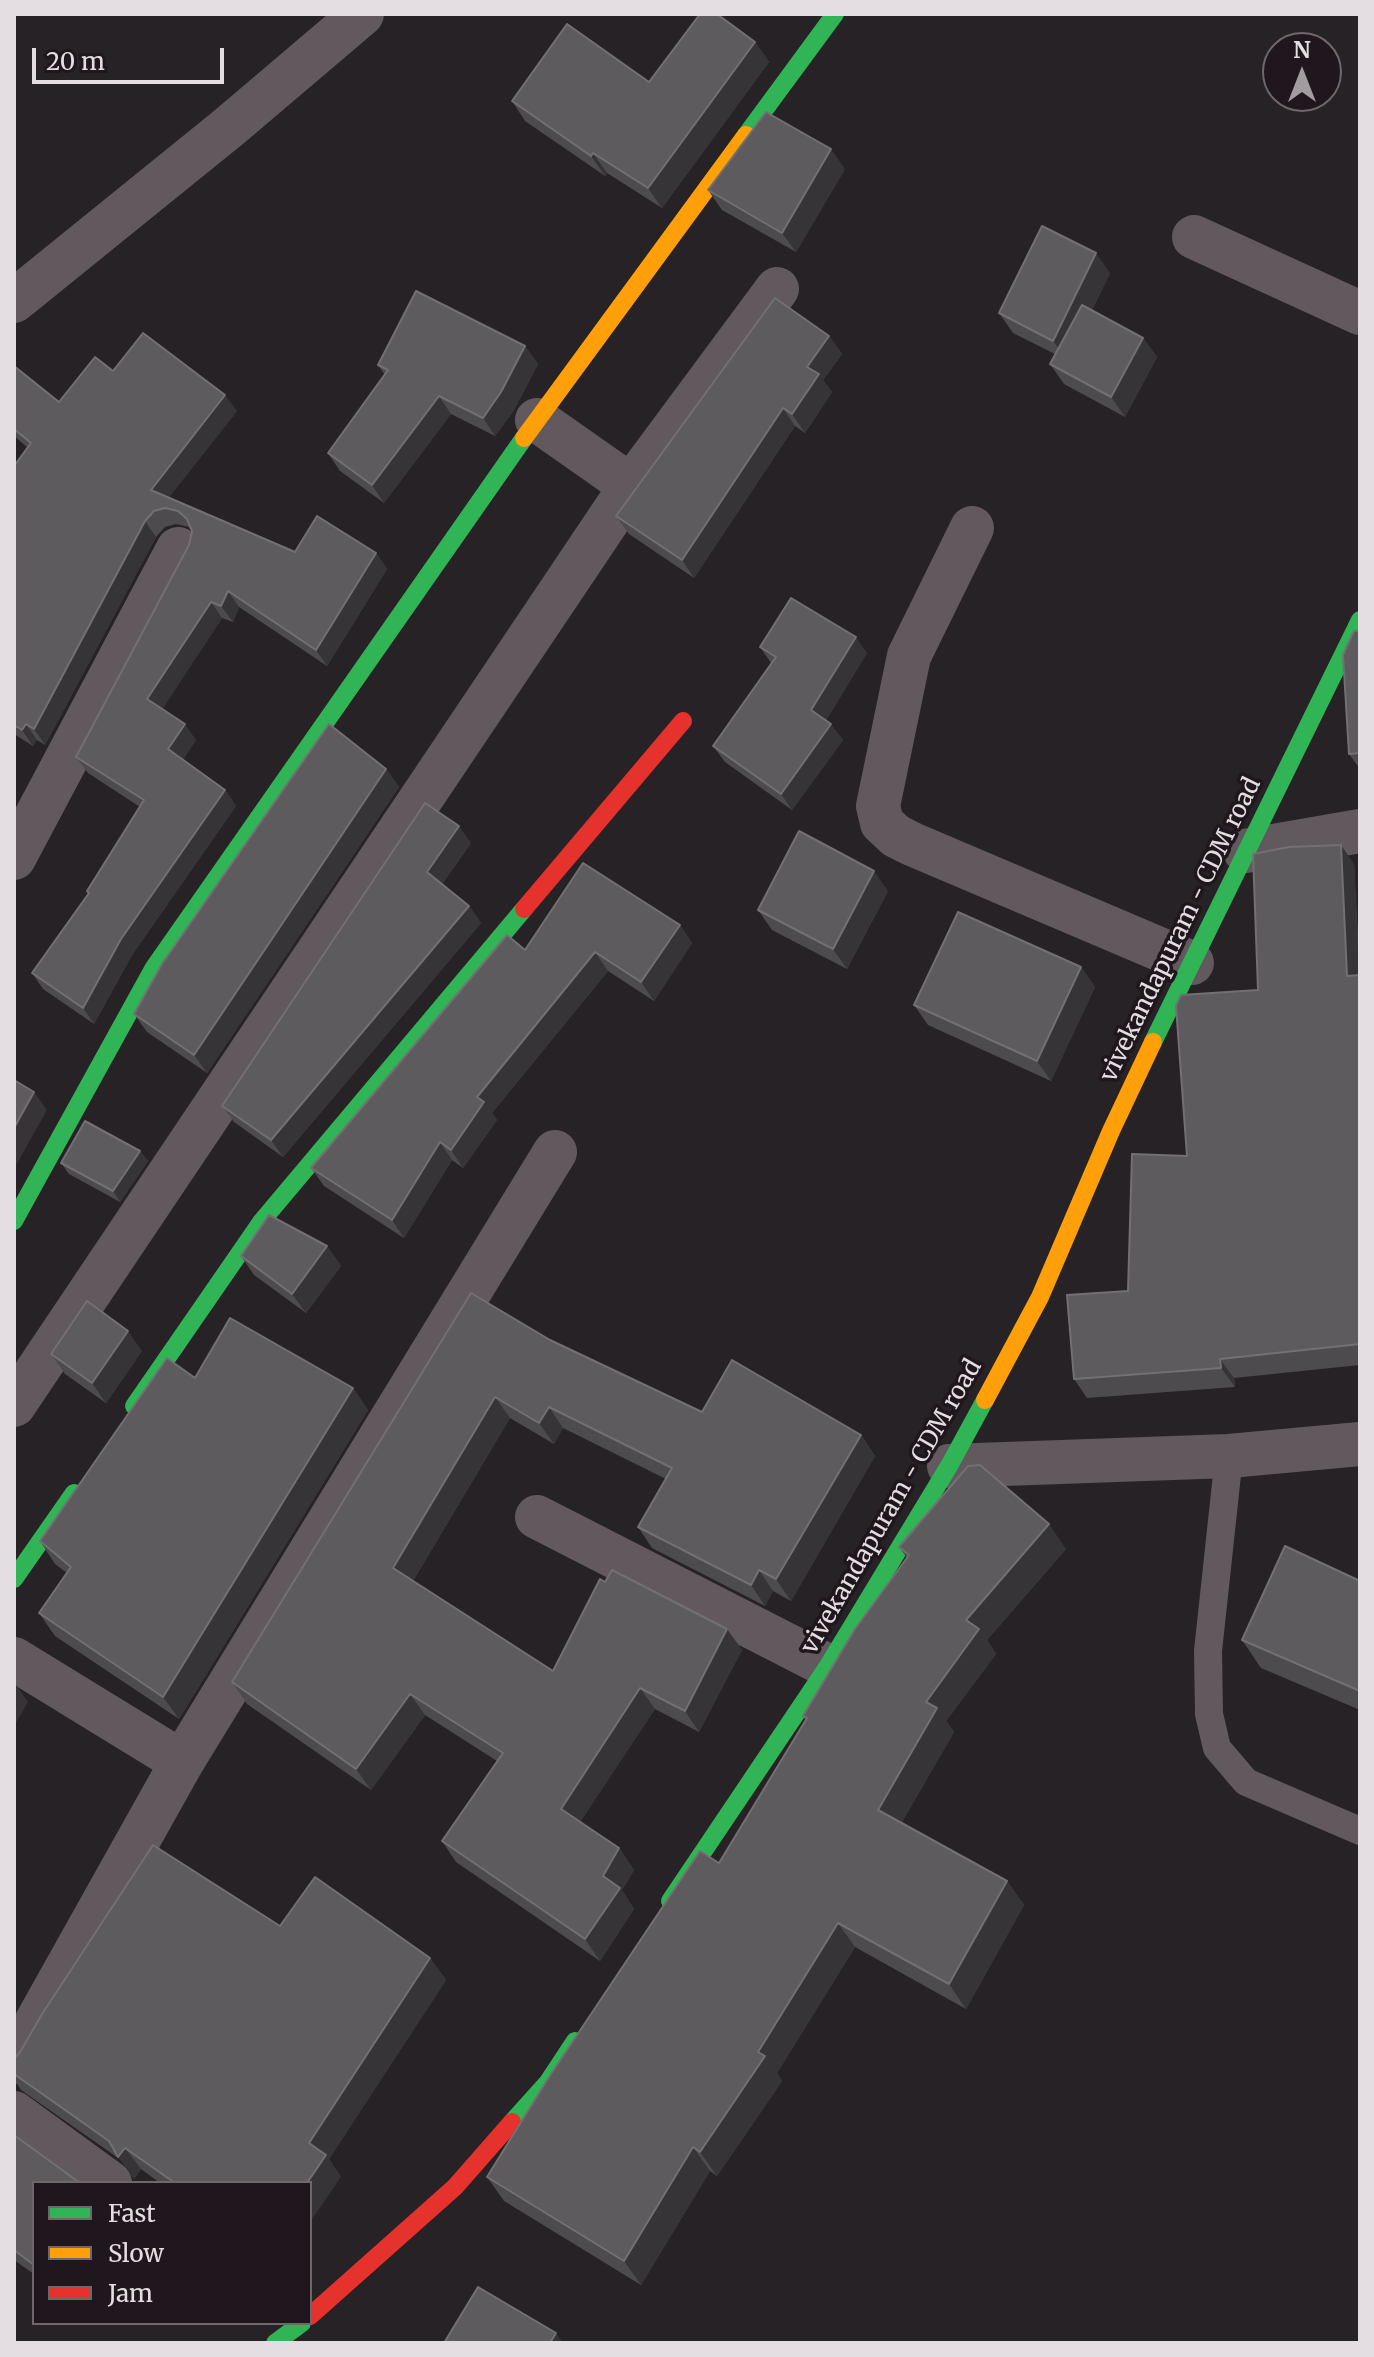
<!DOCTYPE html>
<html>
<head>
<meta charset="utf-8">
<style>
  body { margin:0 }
  #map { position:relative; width:1374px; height:2357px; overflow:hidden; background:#262225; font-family:Merriweather,serif }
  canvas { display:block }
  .frame { position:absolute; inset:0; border:16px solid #e4dee2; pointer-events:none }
  .legend { position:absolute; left:32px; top:2181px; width:280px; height:144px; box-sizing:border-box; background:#1f171d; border:2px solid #6e676c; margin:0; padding:10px 14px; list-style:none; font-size:24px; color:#e4dee2 }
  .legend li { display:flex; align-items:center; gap:16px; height:40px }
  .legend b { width:40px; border:2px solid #6e676c }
  .north { position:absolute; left:1262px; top:32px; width:80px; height:80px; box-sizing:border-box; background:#1f171d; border:2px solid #6e676c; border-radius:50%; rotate:0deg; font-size:22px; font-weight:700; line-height:32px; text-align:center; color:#e4dee2 }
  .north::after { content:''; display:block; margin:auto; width:28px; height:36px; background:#a29ca0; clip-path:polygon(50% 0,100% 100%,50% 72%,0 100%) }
  .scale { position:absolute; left:32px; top:48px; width:192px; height:36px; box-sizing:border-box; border:4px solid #e4dee2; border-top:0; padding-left:10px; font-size:24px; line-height:28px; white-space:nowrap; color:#e4dee2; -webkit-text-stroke:6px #1f171d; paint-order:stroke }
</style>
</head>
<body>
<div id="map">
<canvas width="1374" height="2357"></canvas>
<div class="frame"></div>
<ul class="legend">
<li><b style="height:10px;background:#30b455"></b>Fast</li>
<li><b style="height:10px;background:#ff9f0a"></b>Slow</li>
<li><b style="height:10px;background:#e5322d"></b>Jam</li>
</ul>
<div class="north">N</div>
<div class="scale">20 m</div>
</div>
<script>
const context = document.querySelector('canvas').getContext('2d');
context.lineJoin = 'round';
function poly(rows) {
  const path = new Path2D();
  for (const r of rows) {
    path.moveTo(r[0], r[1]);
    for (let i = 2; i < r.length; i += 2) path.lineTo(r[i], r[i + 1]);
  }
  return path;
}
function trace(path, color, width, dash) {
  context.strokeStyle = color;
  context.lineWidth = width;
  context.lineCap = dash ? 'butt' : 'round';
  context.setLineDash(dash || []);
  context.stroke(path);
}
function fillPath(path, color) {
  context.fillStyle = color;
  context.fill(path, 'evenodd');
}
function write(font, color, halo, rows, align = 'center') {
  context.font = font + ' Merriweather,serif';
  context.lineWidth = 7;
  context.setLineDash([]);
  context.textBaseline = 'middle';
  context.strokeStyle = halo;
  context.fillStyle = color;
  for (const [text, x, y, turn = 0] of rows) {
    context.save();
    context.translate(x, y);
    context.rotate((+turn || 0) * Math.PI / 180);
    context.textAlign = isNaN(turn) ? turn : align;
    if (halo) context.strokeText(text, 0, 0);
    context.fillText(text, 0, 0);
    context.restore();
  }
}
const lane = poly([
  [1229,1456,1208,1651,1209,1714,1217,1748,1246,1782,1360,1831]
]);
const street = poly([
  [1194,237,1360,313],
  [14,301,229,127,362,14],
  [537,420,631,486],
  [972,528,909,656,878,806,882,823,896,836,912,844,1192,963],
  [1245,851,1360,831],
  [14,858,178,549],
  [14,1405,631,486,777,289],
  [949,1466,1229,1456,1360,1444],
  [537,1517,828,1666],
  [14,1659,182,1762],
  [14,2062,182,1762,555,1152],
  [14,2113,110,2183]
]);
const fast = poly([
  [746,135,835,14],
  [1153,1042,1360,620],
  [14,1221,153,969,524,438],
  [134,1406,261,1222,524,909],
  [14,1579,74,1493],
  [670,1901,828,1666,949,1466,985,1400],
  [512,2122,548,2082,575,2041],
  [275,2343,302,2323]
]);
const slow = poly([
  [524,438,746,135],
  [985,1400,1040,1297,1111,1131,1153,1042]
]);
const jam = poly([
  [524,909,683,721],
  [310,2316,455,2187,512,2122]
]);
const wall = poly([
  [755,42,769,62,662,208,607,173,605,176,525,121,512,101,649,82],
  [845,169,796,252,722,210,708,190],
  [1110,273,1092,310,1143,338,1157,357,1125,417,1064,384,1050,364,1055,354,1013,333,999,313],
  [829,336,842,354,823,380,832,392,805,433,795,426,694,578,629,534,616,516],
  [525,346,538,364,514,410,495,436,451,414,384,503,340,471,328,453,385,375,378,365],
  [14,366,59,402,113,371,237,411,169,497,295,552,376,553,387,569,327,666,239,607,233,622,222,618,162,709,196,740,183,759,225,790,236,806,132,955,94,1024,43,989,32,973,89,893,87,891,140,807,88,773,76,757,189,545,192,531,189,527,176,524,165,527,156,537,45,745,37,740,33,746,14,734,14,466,28,448,14,436],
  [1360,631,1360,769,1349,754],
  [760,647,867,653,826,720,843,740,792,810,725,762,713,746,771,663],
  [386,769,399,787,207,1073,147,1032,134,1014],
  [471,843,442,884,469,906,481,923,283,1157,234,1122,222,1106],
  [1354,864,1360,975,1360,1365,1234,1378,1235,1387,1087,1398,1074,1379,1128,1291,1187,1156],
  [888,891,847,969,772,930,758,910],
  [680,925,692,943,654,1001,608,971,492,1113,497,1120,463,1168,452,1160,404,1238,324,1186,311,1168,525,950],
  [1081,967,1095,987,1051,1081,928,1025,914,1005],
  [140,1151,148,1161,120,1202,69,1174,61,1163],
  [327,1246,341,1266,306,1313,254,1275,241,1256],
  [471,1293,550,1340,702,1412,861,1435,875,1456,791,1601,773,1591,765,1606,652,1548,638,1527,666,1479,563,1428,554,1444,510,1418,413,1581,553,1671,727,1629,742,1650,699,1732,655,1709,580,1822,619,1848,634,1870,622,1890,634,1909,600,1961,456,1862,442,1841,497,1761,425,1715,371,1790,247,1704,232,1682],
  [142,1351,106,1403,65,1374,51,1354],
  [195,1378,353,1388,368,1410,179,1719,55,1636,39,1613,67,1573,55,1564,40,1541],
  [899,1547,1066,1549,987,1640,996,1654,946,1721,954,1732,902,1822,1007,1881,1024,1905,966,2009,855,1947,777,2073,782,2081,717,2176,710,2171,641,2285,504,2201,487,2177,719,1863,806,1719,803,1716,907,1558],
  [1360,1581,1360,1710,1261,1668,1242,1640],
  [280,1926,430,1958,446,1980,329,2159,341,2177,310,2183,160,2183,141,2169,134,2179,121,2160,21,2090,14,2079,14,2059],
  [14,2135,34,2183,34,2274,14,2260]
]);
const shadedWall = poly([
  [755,42,769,62,662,208,648,188],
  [831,149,845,169,796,252,782,233],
  [593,153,607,173,605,176,591,156],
  [1096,253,1110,273,1067,360,1053,341],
  [829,336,842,354,823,380,832,392,805,433,792,414,807,367],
  [1143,338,1157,357,1125,417,1111,397],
  [525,346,538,364,514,410,495,436,483,418],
  [225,395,237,411,162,506,151,490],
  [439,396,451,414,384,503,372,485],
  [783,408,795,426,694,578,682,560],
  [145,521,156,537,45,745,34,729],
  [376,553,387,569,327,666,316,650],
  [228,591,239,607,233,622,221,606],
  [211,602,222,618,158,716,147,699],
  [856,637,867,653,823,726,811,710],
  [26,724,37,740,33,746,22,730],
  [185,724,196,740,180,765,168,749],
  [831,724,843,740,792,810,781,794],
  [386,769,399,787,207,1073,194,1055],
  [225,790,236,806,132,955,94,1024,83,1008,121,939],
  [459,826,471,843,438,889,427,872],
  [1341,845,1354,864,1360,995,1347,976],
  [874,871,888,891,847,969,833,949],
  [469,906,481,923,283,1157,271,1140],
  [680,925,692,943,654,1001,641,982],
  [595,952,608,971,492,1113,497,1120,463,1168,451,1150,477,1097],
  [1081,967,1095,987,1051,1081,1037,1061],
  [34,1092,47,1110,14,1169,14,1128],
  [440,1142,452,1160,404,1238,392,1220],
  [140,1151,148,1161,120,1202,113,1191],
  [327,1246,341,1266,306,1313,292,1294],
  [128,1331,142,1351,106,1403,92,1383],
  [1220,1359,1234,1378,1235,1387,1221,1368],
  [353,1388,368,1410,179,1719,163,1697],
  [495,1397,510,1418,408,1589,393,1568],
  [549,1407,563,1428,554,1444,539,1423],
  [861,1435,875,1456,791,1601,776,1579],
  [1049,1524,1066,1549,987,1640,996,1654,946,1721,954,1732,895,1834,878,1810,926,1702,966,1620],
  [759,1570,773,1591,765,1606,751,1585],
  [727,1629,742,1650,699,1732,685,1711],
  [16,1685,28,1702,14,1726,14,1688],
  [640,1688,655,1709,575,1830,561,1809],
  [410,1694,425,1715,371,1790,356,1769],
  [619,1848,634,1870,622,1890,634,1909,600,1961,585,1939,603,1876],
  [1007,1881,1024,1905,966,2009,949,1984],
  [838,1923,855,1947,777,2073,782,2081,717,2176,700,2152,758,2052],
  [430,1958,446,1980,329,2159,341,2177,310,2222,310,2183,307,2183,309,2143],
  [693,2147,710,2171,641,2285,624,2261],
  [125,2148,141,2169,134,2179,118,2157],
  [556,2333,563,2343,550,2343]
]);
const building = poly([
  [700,14,717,14,755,42,648,188,593,153,591,156,512,101,567,24,649,82,700,14],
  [766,112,831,149,782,233,708,190,766,112],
  [1042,226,1096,253,1053,341,999,313,1042,226],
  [416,291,525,346,501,392,483,418,439,396,372,485,328,453,388,370,378,365,416,291],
  [775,298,829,336,807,367,819,374,792,414,783,408,682,560,616,516,775,298],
  [1082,305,1143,338,1111,397,1050,364,1082,305],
  [143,333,225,395,151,490,295,552,317,516,376,553,316,650,228,591,221,606,211,602,147,699,185,724,168,749,225,790,121,939,83,1008,32,973,89,893,87,891,144,800,76,757,189,545,192,531,187,519,178,511,165,508,154,511,145,521,34,729,26,724,22,730,14,725,14,466,31,443,14,429,14,366,59,402,95,357,113,371,143,333],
  [791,598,856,637,811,710,831,724,781,794,713,746,776,657,760,647,791,598],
  [1354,631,1360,631,1360,753,1349,754,1343,655,1354,631],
  [329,724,386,769,194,1055,134,1014,162,964,329,724],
  [425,803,459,826,427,872,469,906,271,1140,222,1106,425,803],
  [799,831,874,871,833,949,758,910,799,831],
  [1341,845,1347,976,1360,975,1360,1344,1220,1359,1221,1368,1074,1379,1067,1295,1128,1291,1132,1154,1187,1156,1176,1006,1181,995,1258,990,1253,854,1289,847,1341,845],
  [583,863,680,925,641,982,595,952,477,1097,484,1102,451,1150,440,1142,392,1220,311,1168,507,935,525,950,583,863],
  [958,912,1081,967,1037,1061,914,1005,958,912],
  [14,1080,34,1092,14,1128,14,1080],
  [85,1121,140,1151,113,1191,61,1163,85,1121],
  [269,1215,327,1246,292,1294,241,1256,269,1215],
  [471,1293,550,1340,702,1412,732,1360,861,1435,776,1579,759,1570,751,1585,638,1527,672,1468,549,1407,539,1423,495,1397,393,1568,553,1671,600,1579,605,1582,612,1570,727,1629,685,1711,640,1688,561,1809,619,1848,603,1876,620,1888,585,1939,442,1841,503,1753,410,1694,356,1769,232,1682,471,1293],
  [87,1301,128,1331,92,1383,51,1354,87,1301],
  [230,1318,353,1388,163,1697,39,1613,71,1567,40,1541,167,1358,195,1378,230,1318],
  [980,1465,1049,1524,966,1620,979,1629,926,1702,937,1708,878,1810,1007,1881,949,1984,838,1923,758,2052,765,2056,700,2152,693,2147,624,2261,487,2177,549,2077,700,1851,719,1863,807,1718,803,1716,855,1629,909,1555,899,1547,968,1466,980,1465],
  [1285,1546,1360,1581,1360,1691,1242,1640,1285,1546],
  [153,1845,280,1926,315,1877,430,1958,309,2143,326,2155,307,2183,175,2183,125,2148,118,2157,109,2141,14,2074,14,2059,20,2052,44,2011,153,1845],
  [14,2135,80,2183,34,2183,34,2265,14,2250,14,2135],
  [478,2287,556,2333,550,2343,444,2343,478,2287]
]);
const streetNames = [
  ["vivekandapuram - CDM road",1181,930,-64],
  ["vivekandapuram - CDM road",892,1507,-60]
];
trace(lane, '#61595e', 28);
trace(street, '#61595e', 44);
trace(fast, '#30b455', 18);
trace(slow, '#ff9f0a', 18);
trace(jam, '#e5322d', 18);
fillPath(wall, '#4e4b4e');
fillPath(shadedWall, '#373437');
fillPath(building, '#5e5b5e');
trace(building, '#736f73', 2);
write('24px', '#e4dee2', '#1f171d', streetNames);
</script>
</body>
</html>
